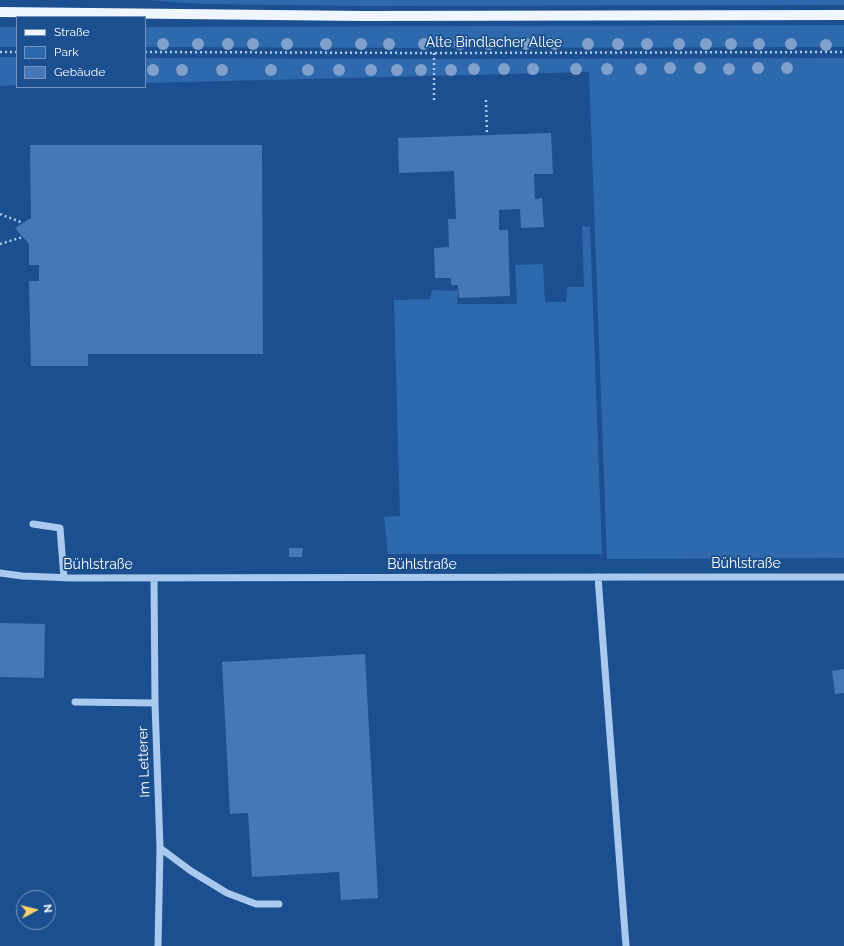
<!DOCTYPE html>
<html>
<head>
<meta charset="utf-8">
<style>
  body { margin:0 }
  #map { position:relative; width:844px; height:946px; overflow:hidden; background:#1b4f8f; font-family:Raleway,sans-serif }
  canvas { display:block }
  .legend { position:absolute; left:16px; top:16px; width:130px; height:72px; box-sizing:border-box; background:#1b4f8f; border:1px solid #7695bc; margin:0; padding:5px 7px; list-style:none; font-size:12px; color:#fff }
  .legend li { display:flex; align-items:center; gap:8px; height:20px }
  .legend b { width:20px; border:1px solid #7695bc }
  .north { position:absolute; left:16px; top:890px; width:40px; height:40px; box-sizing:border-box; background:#1b4f8f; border:1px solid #7695bc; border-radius:50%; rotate:83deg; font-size:11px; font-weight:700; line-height:16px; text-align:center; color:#fff }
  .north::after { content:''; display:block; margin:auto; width:14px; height:18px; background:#ffd166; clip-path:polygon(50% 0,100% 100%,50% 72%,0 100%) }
</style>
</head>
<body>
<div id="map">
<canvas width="844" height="946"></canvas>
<ul class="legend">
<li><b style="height:5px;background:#f0f6ff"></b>Straße</li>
<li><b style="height:11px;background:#2e69ad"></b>Park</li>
<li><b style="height:11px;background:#4478b7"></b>Gebäude</li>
</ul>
<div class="north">N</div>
</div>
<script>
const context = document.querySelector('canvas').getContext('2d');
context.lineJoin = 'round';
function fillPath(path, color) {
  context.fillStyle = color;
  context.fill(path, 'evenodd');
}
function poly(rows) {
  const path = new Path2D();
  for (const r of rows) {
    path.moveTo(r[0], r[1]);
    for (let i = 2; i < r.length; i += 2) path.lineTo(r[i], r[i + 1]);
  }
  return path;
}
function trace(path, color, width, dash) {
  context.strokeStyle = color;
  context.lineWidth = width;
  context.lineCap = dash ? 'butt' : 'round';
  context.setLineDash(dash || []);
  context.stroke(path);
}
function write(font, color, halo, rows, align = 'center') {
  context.font = font + ' Raleway,sans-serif';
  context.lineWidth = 3.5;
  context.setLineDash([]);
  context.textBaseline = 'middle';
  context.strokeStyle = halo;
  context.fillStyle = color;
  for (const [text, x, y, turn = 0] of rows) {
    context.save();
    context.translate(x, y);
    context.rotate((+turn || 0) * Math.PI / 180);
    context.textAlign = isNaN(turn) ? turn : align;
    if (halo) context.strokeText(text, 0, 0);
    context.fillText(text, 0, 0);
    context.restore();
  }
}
const green = poly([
  [145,0,844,0,844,5,364,6,202,4],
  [844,25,844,47,433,48,145,47,145,27],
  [0,27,17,27,17,47,0,47],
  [0,57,17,57,17,85,0,86],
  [145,58,436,59,844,58,844,558,607,559,589,72,145,83],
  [582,226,590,227,602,554,388,554,384,517,400,516,394,300,430,299,432,290,458,291,457,304,517,304,515,265,543,264,545,302,566,302,567,287,584,287]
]);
const building = poly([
  [551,133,553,174,534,174,535,199,542,198,544,227,521,228,520,209,499,210,499,230,508,230,510,296,459,298,458,285,451,285,451,278,435,278,434,248,449,247,448,219,456,219,454,171,399,173,398,138],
  [30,145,262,145,263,354,88,354,88,366,31,366,29,281,39,281,39,265,29,265,29,244,15,228,31,218],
  [289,548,303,548,302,557,289,557],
  [0,623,45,624,44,678,0,677],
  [365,654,378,898,341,900,339,872,252,877,248,813,230,814,222,662],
  [844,669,844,693,835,694,832,671]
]);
const path = poly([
  [0,52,17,52],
  [145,52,434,53,844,52],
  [434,53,434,100],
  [486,100,487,135],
  [0,214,23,223],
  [0,244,23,237]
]);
const minor = poly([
  [33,524,60,528,64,578],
  [0,573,22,576,73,578,651,577,844,577],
  [598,577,626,946],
  [154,578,155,703,160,848,158,946],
  [75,702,155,703],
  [160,848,191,871,227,893,256,904,279,904]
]);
const major = poly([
  [0,12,363,16,844,15]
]);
const trees = [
  [163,44],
  [198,44],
  [228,44],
  [253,44],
  [287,44],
  [326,44],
  [361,44],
  [389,44],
  [424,44],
  [460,44],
  [489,44],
  [526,44],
  [555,44],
  [588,44],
  [618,44],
  [647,44],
  [679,44],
  [706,44],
  [731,44],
  [759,44],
  [791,44],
  [826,45],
  [670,68],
  [700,68],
  [758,68],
  [787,68],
  [474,69],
  [504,69],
  [533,69],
  [576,69],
  [607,69],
  [641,69],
  [729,69],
  [153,70],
  [182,70],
  [222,70],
  [271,70],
  [308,70],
  [339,70],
  [371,70],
  [397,70],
  [421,70],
  [451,70]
];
const streetNames = [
  ["Alte Bindlacher Allee",494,43],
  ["Bühlstraße",746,564],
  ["Bühlstraße",98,565],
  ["Bühlstraße",422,565],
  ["Im Letterer",144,762,-92]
];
fillPath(green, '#2e69ad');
fillPath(building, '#4478b7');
trace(path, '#a9c9ee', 2.5, [2, 3]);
trace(minor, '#a9c9ee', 7);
trace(major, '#f0f6ff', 10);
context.fillStyle = '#7ea0ca';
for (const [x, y] of trees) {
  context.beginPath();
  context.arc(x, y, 6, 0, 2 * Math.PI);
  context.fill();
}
write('14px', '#fff', '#1b4f8f', streetNames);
</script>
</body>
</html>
